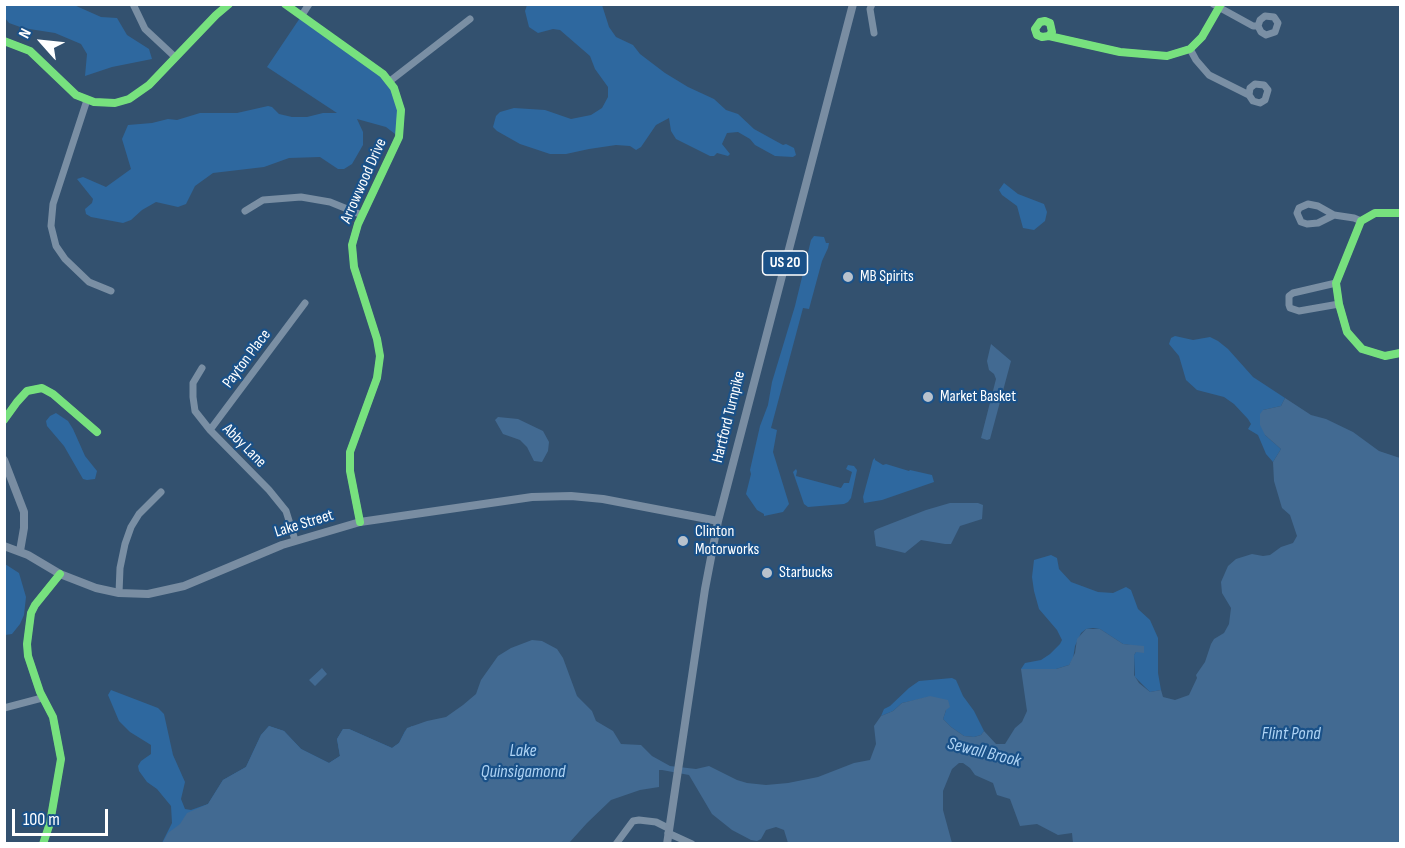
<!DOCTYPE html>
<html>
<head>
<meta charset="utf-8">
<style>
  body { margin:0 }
  #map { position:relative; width:1405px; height:848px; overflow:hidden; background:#33516f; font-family:"Sofia Sans Condensed",sans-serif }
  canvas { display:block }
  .frame { position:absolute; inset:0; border:6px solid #fff; pointer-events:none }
  .north { position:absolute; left:12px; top:12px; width:60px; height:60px; -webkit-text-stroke:4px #1a5188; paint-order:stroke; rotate:297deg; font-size:16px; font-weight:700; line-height:24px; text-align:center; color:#fff }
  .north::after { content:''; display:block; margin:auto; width:21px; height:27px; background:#fff; clip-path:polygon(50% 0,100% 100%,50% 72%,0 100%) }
  .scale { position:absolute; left:12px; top:809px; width:96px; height:27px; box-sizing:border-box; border:3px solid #fff; border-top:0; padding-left:8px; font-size:18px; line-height:21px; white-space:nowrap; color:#fff; -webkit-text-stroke:4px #1a5188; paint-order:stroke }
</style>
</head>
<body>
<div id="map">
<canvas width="1405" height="848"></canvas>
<div class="frame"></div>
<div class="north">N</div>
<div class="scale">100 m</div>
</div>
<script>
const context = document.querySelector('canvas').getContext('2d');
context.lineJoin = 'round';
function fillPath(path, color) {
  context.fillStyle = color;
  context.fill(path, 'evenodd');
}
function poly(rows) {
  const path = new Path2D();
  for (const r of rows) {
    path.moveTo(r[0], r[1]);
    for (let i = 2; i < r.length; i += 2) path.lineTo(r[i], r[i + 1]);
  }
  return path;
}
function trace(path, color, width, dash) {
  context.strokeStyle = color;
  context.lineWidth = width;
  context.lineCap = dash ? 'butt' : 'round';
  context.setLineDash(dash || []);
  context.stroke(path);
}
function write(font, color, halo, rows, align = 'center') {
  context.font = font + ' "Sofia Sans Condensed",sans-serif';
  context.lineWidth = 4.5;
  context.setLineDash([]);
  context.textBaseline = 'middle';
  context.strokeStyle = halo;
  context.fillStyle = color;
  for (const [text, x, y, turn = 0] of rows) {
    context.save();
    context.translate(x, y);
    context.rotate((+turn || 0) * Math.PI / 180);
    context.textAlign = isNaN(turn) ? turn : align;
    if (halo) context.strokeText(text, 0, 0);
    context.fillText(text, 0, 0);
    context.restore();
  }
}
const green = poly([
  [4,5,74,5,101,17,117,18,127,35,149,49,152,59,112,67,85,76,87,54,81,44,55,33,23,28,9,23,5,18],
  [527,5,602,5,609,27,616,37,633,45,640,54,665,73,688,87,714,99,726,110,738,114,754,129,783,145,786,144,794,148,796,155,793,157,775,156,755,145,750,139,738,132,727,133,722,144,730,154,728,156,717,153,714,156,710,156,676,139,671,131,669,118,656,125,641,147,636,150,630,146,616,145,589,149,566,154,550,154,520,144,497,131,493,127,496,116,500,112,514,108,545,110,571,119,591,115,602,108,608,97,608,87,595,69,590,56,560,30,553,29,538,33,529,27,525,11],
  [302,15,367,61,398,95,399,137,386,127,357,119,363,132,363,145,352,164,344,169,338,169,320,157,289,158,264,167,213,173,195,186,186,204,178,207,156,202,142,210,131,220,123,223,91,217,86,214,85,209,92,203,93,199,77,179,83,177,106,187,131,169,122,139,128,125,152,123,168,119,177,120,200,113,237,113,268,106,272,107,279,114,292,117,307,117,323,113,337,113,267,67],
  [1004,183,1018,194,1044,204,1047,212,1045,221,1034,230,1023,228,1017,206,1002,195,999,190],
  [814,236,824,237,826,243,829,243,828,248,822,261,809,309,803,308,771,428,777,430,773,452,789,504,783,512,764,516,764,514,757,510,746,494,751,474,750,470,760,426,768,405,772,382,795,306,811,240],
  [1175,336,1193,340,1210,337,1218,341,1228,349,1253,377,1285,398,1281,406,1263,410,1265,435,1281,449,1273,462,1266,454,1258,435,1248,429,1251,424,1248,419,1234,404,1224,397,1197,390,1186,380,1179,356,1169,344,1171,338],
  [56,413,68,421,73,429,85,456,97,471,95,479,87,480,83,479,64,446,47,426,46,421,50,416],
  [875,458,875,460,883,465,886,464,909,471,910,470,932,475,934,482,882,500,864,503,863,497,873,460],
  [848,465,854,466,857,470,851,498,848,502,844,504,808,507,804,504,793,472,796,469,797,471,796,476,841,488,844,483,849,483,852,472,846,469],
  [1051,555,1057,558,1059,569,1071,582,1098,592,1113,593,1126,587,1131,590,1138,609,1150,620,1158,638,1158,673,1161,690,1150,692,1135,677,1134,655,1136,652,1130,645,1123,644,1100,629,1093,628,1086,629,1081,633,1075,646,1073,659,1069,665,1056,669,1021,669,1025,663,1041,660,1050,654,1060,644,1062,640,1057,630,1039,609,1034,591,1032,577,1034,560],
  [5,564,19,573,26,597,24,615,20,624,12,634,5,635],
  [952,678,956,680,963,696,974,711,984,731,981,735,974,737,964,736,951,727,943,719,946,710,939,700,930,697,902,703,893,711,881,716,884,709,890,706,909,688,919,681],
  [111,690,158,708,164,714,173,755,185,782,181,799,185,809,191,810,208,804,223,780,246,767,261,735,269,726,284,731,301,749,329,763,340,756,337,739,343,729,349,729,392,748,399,743,405,731,412,726,425,742,162,843,172,823,171,806,157,789,147,782,139,771,138,766,141,761,151,754,151,745,130,732,119,721,108,695]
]);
const water = poly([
  [991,344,1011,361,990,439,987,440,981,438,996,379,994,374,989,370,987,361],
  [1285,398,1311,415,1326,419,1353,432,1379,451,1400,458,1400,843,1073,843,1072,833,1058,835,1037,824,1020,826,1010,799,997,795,993,783,975,775,970,768,963,763,959,763,952,769,943,791,943,810,952,843,788,843,784,830,776,827,766,830,761,839,757,841,751,840,732,830,712,814,689,775,662,770,659,770,659,787,640,790,611,800,587,823,569,843,162,844,168,833,180,824,187,813,208,804,223,780,246,767,261,735,269,726,284,731,301,749,329,763,340,756,337,739,343,729,349,729,392,748,399,743,407,728,427,721,446,717,463,705,476,694,481,680,498,656,511,648,532,640,542,641,557,649,563,658,577,696,592,711,596,721,613,731,621,744,641,745,652,756,670,766,696,769,709,766,737,780,747,783,766,785,788,783,818,777,854,763,870,760,876,744,874,726,881,716,893,711,902,703,930,696,948,700,950,707,946,710,943,719,951,727,964,736,974,737,981,735,984,731,996,744,1005,744,1015,728,1022,722,1027,711,1021,669,1056,669,1069,665,1075,653,1077,639,1086,629,1100,629,1123,644,1144,646,1144,653,1136,652,1134,655,1134,675,1139,683,1150,692,1161,690,1163,697,1175,700,1189,695,1197,678,1196,675,1205,662,1211,644,1214,639,1224,633,1229,624,1231,608,1222,593,1221,582,1228,566,1236,559,1252,554,1263,556,1270,555,1281,547,1293,543,1297,536,1290,515,1282,508,1274,481,1273,462,1281,449,1265,435,1260,425,1260,414,1263,410,1281,406],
  [498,417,518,419,543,431,549,442,548,451,542,462,534,461,527,447,520,440,503,434,495,420],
  [950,503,978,503,983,505,982,519,960,526,951,544,945,544,921,540,905,553,876,546,874,531,877,529,926,510],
  [322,668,327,674,315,686,309,680]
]);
const minor = poly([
  [133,4,145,29,175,57],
  [285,4,383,74,394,88,401,110,399,137,358,224,352,245,354,267,377,339,380,356,377,378,350,452,350,471,360,522],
  [872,4,870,9,874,33],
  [1213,4,1253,26,1258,26,1261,32,1266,35,1275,32,1278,23,1274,17,1265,16,1260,20,1258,26],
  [302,15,309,4],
  [1049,36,1052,32,1050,23,1045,21,1040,22,1035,29,1037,35,1042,37,1049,36,1120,52,1167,56,1190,49,1202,37,1221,4],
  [4,41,30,51,76,95,94,102,115,103,129,99,149,85,216,15,229,4],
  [1190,49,1196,60,1209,75,1249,95,1253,101,1260,103,1265,100,1268,90,1264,85,1255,84,1250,88,1249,95],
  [390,81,470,19],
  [87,100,53,204,51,226,56,246,65,259,89,282,111,291],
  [245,211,263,200,301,197,330,202,362,215],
  [1400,213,1375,213,1361,221,1336,283,1339,304,1347,332,1362,349,1385,356,1400,353],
  [1334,215,1318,223,1307,224,1301,222,1297,213,1299,208,1308,204,1318,206,1334,215,1354,218,1361,221],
  [1336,283,1293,293,1289,296,1289,305,1290,308,1299,311,1339,304],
  [202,368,193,383,193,397,195,411,210,430,269,490,286,511,295,540],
  [4,420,17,402,27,391,42,388,53,394,97,432],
  [210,430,305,303],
  [119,593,120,568,125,544,131,527,139,514,161,492],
  [4,708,42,698],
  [668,833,692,844],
  [43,844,50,823,61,759,53,717,40,692,28,656,27,644,31,613,35,605,60,574],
  [616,844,633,821,639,820,656,822,668,828]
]);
const major = poly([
  [4,460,24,512,24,528,20,551],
  [4,546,28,555,60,574,96,588,119,593,148,594,184,586,282,545,360,522,532,497,571,496,603,499,718,521],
  [667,844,705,589,718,521,853,4]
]);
const cycleway = poly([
  [285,4,383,74,394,88,401,110,399,137,358,224,352,245,354,267,377,339,380,356,377,378,350,452,350,471,360,522],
  [1049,36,1052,32,1050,23,1045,21,1040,22,1035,29,1037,35,1042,37,1049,36,1120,52,1167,56,1190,49,1202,37,1221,4],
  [4,41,30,51,76,95,94,102,115,103,129,99,149,85,216,15,229,4],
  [1400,213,1375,213,1361,221,1336,283,1339,304,1347,332,1362,349,1385,356,1400,353],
  [4,420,17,402,27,391,42,388,53,394,97,432],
  [43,844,50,823,61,759,53,717,40,692,28,656,27,644,31,613,35,605,60,574]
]);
const markers = [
  [848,277,6,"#b8c2cd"],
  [928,397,6,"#b8c2cd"],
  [683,541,6,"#b8c2cd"],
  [767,573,6,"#b8c2cd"]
];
const shields = [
  [785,263,45]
];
const shieldNames = [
  ["US 20",785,263]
];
const streetNames = [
  ["Arrowwood Drive",364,181,-66],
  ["Payton Place",247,359,-53],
  ["Hartford Turnpike",729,417,-76],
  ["Abby Lane",244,446,45],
  ["Lake Street",304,524,-17]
];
const poiNames = [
  ["MB Spirits",860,277],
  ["Market Basket",940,397],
  ["Clinton",695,532],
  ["Motorworks",695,550],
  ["Starbucks",779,573]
];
const waterNames = [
  ["Flint Pond",1291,734],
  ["Lake",523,751],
  ["Quinsigamond",523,772],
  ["Sewall Brook",984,753,14]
];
fillPath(green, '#2e689f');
fillPath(water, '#426a92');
trace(minor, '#7a8fa4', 7);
trace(major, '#798da2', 8);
trace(cycleway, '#77e17e', 8);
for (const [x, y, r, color] of markers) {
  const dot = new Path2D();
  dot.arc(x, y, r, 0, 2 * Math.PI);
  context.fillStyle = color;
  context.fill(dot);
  trace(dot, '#1a5188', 2);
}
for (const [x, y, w] of shields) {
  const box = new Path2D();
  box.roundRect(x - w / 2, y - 12, w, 24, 4.5);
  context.fillStyle = '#1a5188';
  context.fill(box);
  trace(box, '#fff', 1.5);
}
write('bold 15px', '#fff', null, shieldNames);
write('16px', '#fff', '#1a5188', streetNames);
write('16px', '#fff', '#1a5188', poiNames, 'left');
write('italic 18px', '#aed3f4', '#1a5188', waterNames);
</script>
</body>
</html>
